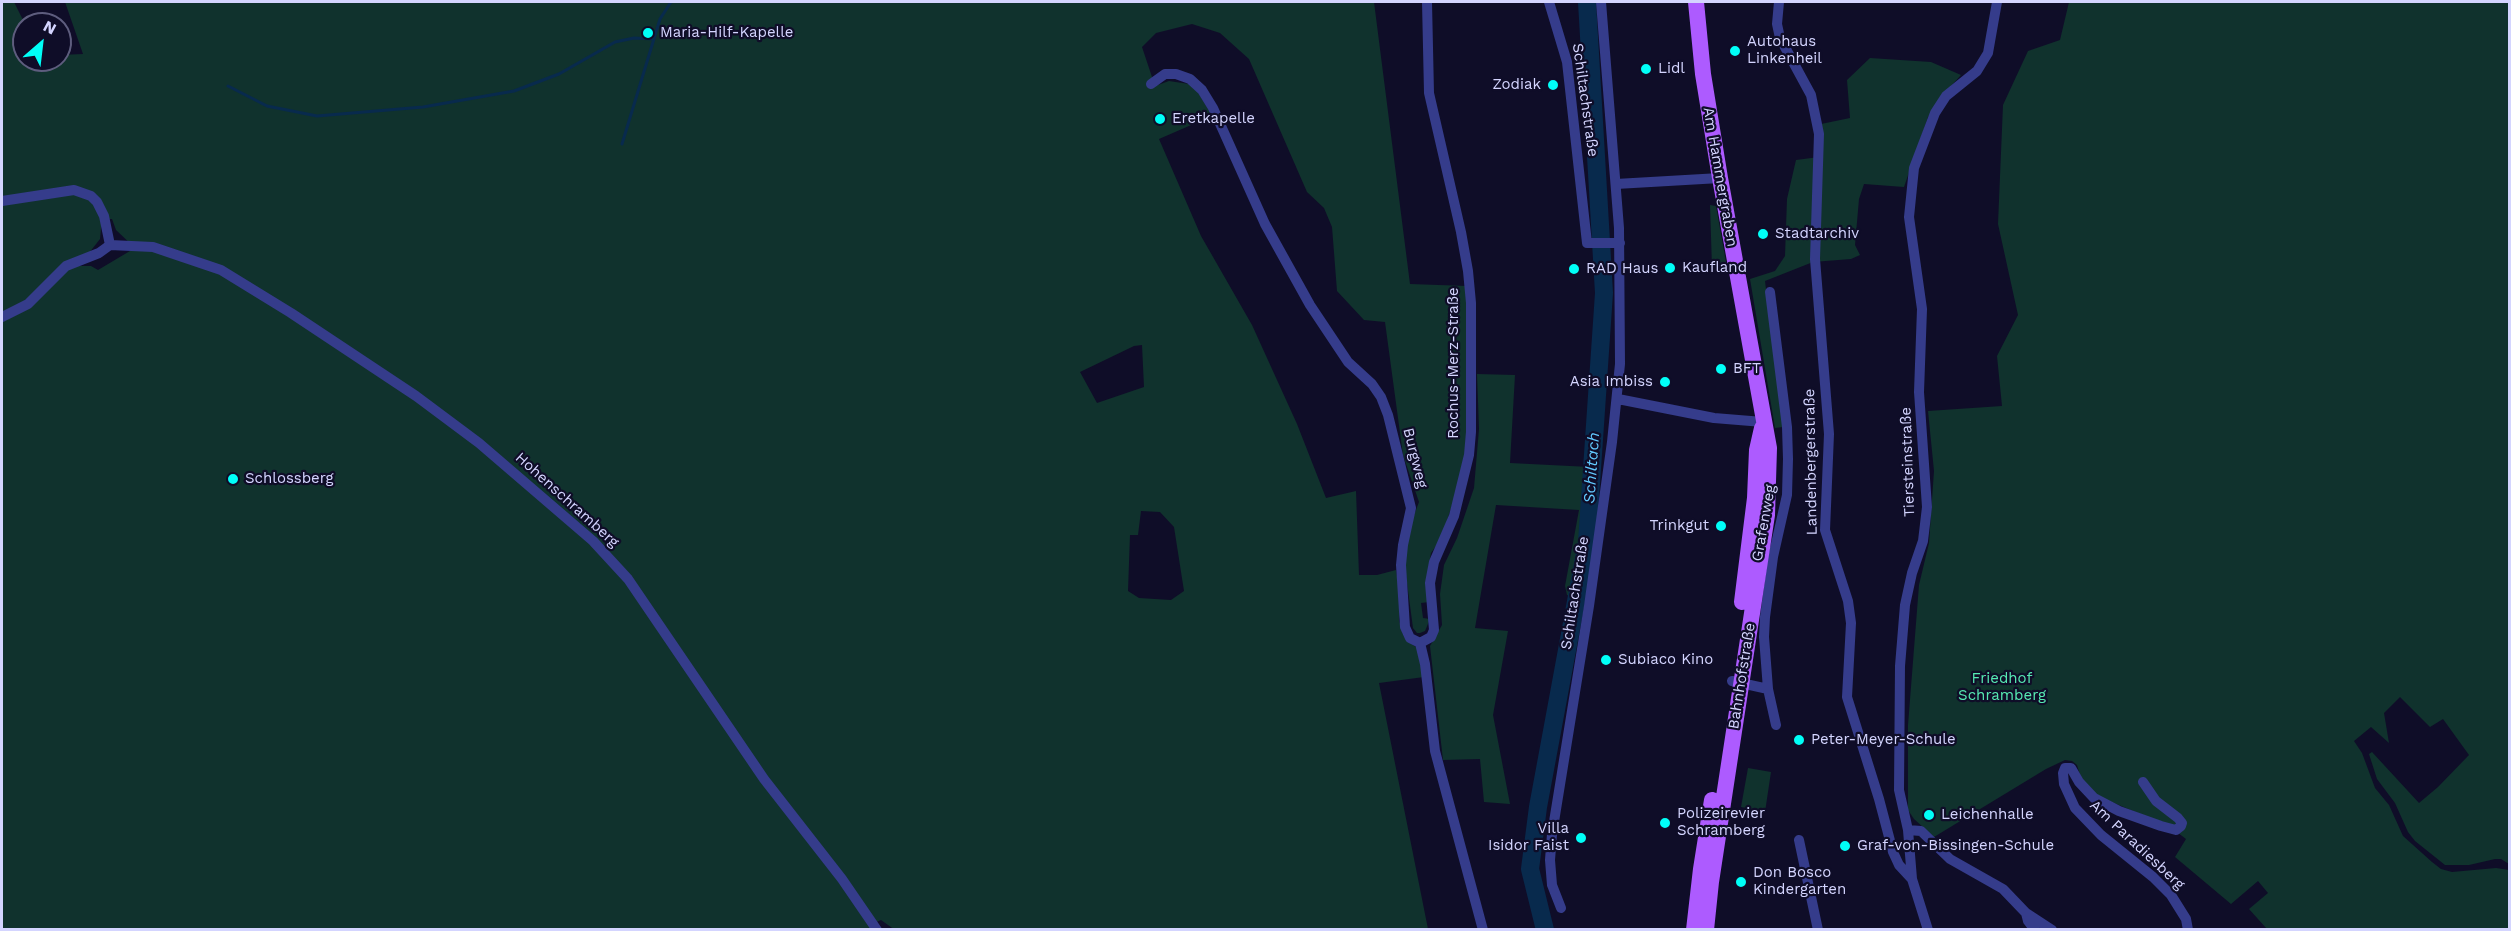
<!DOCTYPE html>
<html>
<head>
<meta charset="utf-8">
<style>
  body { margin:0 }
  #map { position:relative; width:2511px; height:931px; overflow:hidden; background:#0f0d28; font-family:"Work Sans",sans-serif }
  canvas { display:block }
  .frame { position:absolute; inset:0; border:3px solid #d4d5ff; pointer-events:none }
  .north { position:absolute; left:12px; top:12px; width:60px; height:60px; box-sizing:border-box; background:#0f0d28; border:2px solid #5e5d7e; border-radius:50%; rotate:28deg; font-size:16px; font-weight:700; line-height:24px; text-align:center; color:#d4d5ff }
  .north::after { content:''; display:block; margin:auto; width:21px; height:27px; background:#00fff8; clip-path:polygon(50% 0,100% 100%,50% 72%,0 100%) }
</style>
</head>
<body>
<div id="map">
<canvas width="2511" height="931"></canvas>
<div class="frame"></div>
<div class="north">N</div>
</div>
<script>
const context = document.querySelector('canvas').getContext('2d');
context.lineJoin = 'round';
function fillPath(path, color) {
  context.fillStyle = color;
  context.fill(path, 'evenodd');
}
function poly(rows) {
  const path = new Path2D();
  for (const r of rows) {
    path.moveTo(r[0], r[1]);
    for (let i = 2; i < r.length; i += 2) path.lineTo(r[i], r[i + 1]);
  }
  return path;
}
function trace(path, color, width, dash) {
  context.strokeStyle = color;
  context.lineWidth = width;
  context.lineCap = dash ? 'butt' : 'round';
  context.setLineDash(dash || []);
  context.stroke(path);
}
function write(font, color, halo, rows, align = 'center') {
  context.font = font + ' "Work Sans",sans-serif';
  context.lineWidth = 4.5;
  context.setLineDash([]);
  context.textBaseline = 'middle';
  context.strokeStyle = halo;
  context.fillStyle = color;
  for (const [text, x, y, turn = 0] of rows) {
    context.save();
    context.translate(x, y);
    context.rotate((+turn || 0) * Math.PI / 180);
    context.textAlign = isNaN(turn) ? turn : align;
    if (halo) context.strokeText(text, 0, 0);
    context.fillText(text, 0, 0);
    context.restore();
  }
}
const green = poly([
  [2,2,14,2,25,24,24,60,60,60,60,55,83,54,65,2,1374,2,1410,284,1467,286,1469,428,1462,475,1441,539,1431,553,1429,564,1429,602,1421,603,1423,618,1430,619,1425,631,1420,633,1417,633,1413,628,1405,568,1406,536,1419,502,1403,455,1385,322,1364,320,1337,291,1332,227,1324,208,1307,192,1249,59,1220,33,1192,24,1156,33,1142,47,1155,86,1169,81,1189,84,1198,92,1212,116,1159,139,1201,236,1252,325,1297,424,1326,498,1356,491,1359,575,1377,575,1396,570,1401,600,1399,620,1403,634,1410,643,1419,649,1424,677,1379,683,1428,929,895,930,881,920,870,925,873,930,2,929,2,321,73,266,91,266,98,270,135,248,116,230,112,219,102,219,100,239,89,253,22,303,2,313],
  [1142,345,1144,387,1097,403,1080,372,1134,346],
  [1141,511,1160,512,1174,527,1184,591,1171,600,1139,598,1128,591,1130,535,1138,535],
  [2069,2,2509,2,2509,864,2501,859,2495,859,2469,865,2445,865,2415,841,2408,832,2395,803,2377,779,2369,754,2372,752,2419,803,2438,787,2469,755,2443,719,2430,727,2400,697,2384,713,2389,743,2371,727,2354,741,2362,753,2375,788,2389,805,2403,836,2432,862,2441,869,2452,872,2496,868,2509,870,2509,929,2267,929,2249,909,2268,893,2258,881,2231,904,2175,857,2186,839,2169,826,2095,795,2081,778,2077,765,2072,761,2065,760,2046,769,1934,837,1914,819,1908,810,1908,725,1919,585,1929,543,1934,471,1928,411,2002,406,1997,356,2018,315,1998,224,2003,105,2028,51,2060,40],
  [1870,58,1931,62,1961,75,1941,97,1928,117,1904,187,1864,184,1859,199,1855,245,1860,255,1851,259,1813,262,1765,281,1783,427,1775,428,1750,279,1775,271,1785,256,1787,199,1796,160,1819,157,1821,124,1850,118,1847,80],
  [1710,205,1716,206,1727,268,1712,268],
  [1477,374,1515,375,1510,463,1590,467,1582,543,1572,597,1567,595,1565,586,1579,510,1496,505,1475,628,1508,631,1493,715,1510,804,1484,802,1480,759,1443,760,1430,646,1442,625,1440,594,1444,565,1457,538,1474,488,1479,429],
  [1748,768,1771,772,1765,812,1741,807]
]);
const stream = poly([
  [228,86,267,106,317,116,423,107,514,91,559,74,615,42,634,38,654,39],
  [622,144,660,19,671,2]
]);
const river = poly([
  [1545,930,1530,869,1538,807,1587,542,1604,293,1587,2]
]);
const street = poly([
  [1549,2,1567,62,1587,243,1620,243],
  [1779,2,1777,24,1780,38,1811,95,1819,134,1815,259,1829,434,1825,530,1848,601,1851,623,1847,697,1879,799,1893,852,1899,865,1912,879],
  [1151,84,1165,74,1176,74,1190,79,1202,90,1213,108,1265,224,1310,305,1348,362,1372,384,1381,397,1388,415,1411,508,1403,545,1401,565,1405,627,1410,638,1420,643],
  [1616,184,1720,178],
  [2,201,74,190,91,196,97,202,104,216,110,245],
  [110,245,153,247,221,270,291,313,416,396,479,443,593,541,628,579,764,779,842,879,877,930],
  [2,317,28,304,66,266,99,253,110,245],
  [1618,399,1714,418,1763,422],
  [1420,643,1431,637,1434,630,1430,583,1434,562,1454,516,1469,455,1471,432,1471,303,1468,271,1461,232,1429,93,1427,2],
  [1420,643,1425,664,1435,751,1483,930],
  [1732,681,1768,689,1776,725],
  [1768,689,1764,637,1765,617,1773,557,1787,495,1788,459,1787,427,1770,292],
  [2143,782,2156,801,2178,818,2182,823,2181,826,2176,830,2161,826,2119,811,2094,798,2079,782,2071,768,2065,768,2063,773,2064,784,2075,808,2101,835,2153,877,2171,895,2186,919,2188,930],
  [1908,830,1921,831,1950,859,2003,889,2026,913,2052,930],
  [1799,840,1818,930],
  [1561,908,1552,885,1550,860,1552,834,1589,606,1612,442,1620,364,1619,228,1601,2],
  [2026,913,2028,921,2035,930],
  [1928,930,1912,879,1908,830,1899,790,1900,666,1905,605,1912,573,1923,541,1927,507,1919,392,1922,309,1909,217,1914,168,1935,113,1946,96,1977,71,1988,53,1997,2]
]);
const primary = poly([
  [1696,2,1703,74,1720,178,1769,448,1767,515,1711,882,1706,930],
  [1742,602,1755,498,1757,450,1762,428],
  [1694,930,1701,869,1712,800]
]);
const markers = [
  [648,33,6,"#00fff8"],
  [1735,51,6,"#00fff8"],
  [1646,69,6,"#00fff8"],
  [1553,85,6,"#00fff8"],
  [1160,119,6,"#00fff8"],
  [1763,234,6,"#00fff8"],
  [1670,268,6,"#00fff8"],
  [1574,269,6,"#00fff8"],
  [1721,369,6,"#00fff8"],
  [1665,382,6,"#00fff8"],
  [233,479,6,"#00fff8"],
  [1721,526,6,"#00fff8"],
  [1606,660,6,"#00fff8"],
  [1799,740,6,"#00fff8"],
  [1929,815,6,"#00fff8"],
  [1665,823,6,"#00fff8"],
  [1581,838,6,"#00fff8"],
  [1845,846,6,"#00fff8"],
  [1741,882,6,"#00fff8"]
];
const poiNames = [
  ["Maria-Hilf-Kapelle",660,33],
  ["Autohaus",1747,42],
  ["Linkenheil",1747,59],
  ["Lidl",1658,69],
  ["Zodiak",1541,85,"right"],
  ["Eretkapelle",1172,119],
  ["Stadtarchiv",1775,234],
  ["Kaufland",1682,268],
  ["RAD Haus",1586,269],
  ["BFT",1733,369],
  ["Asia Imbiss",1653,382,"right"],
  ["Schlossberg",245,479],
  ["Trinkgut",1709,526,"right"],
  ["Subiaco Kino",1618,660],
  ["Peter-Meyer-Schule",1811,740],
  ["Polizeirevier",1677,814],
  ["Schramberg",1677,831],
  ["Leichenhalle",1941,815],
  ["Villa",1569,829,"right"],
  ["Isidor Faist",1569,846,"right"],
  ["Graf-von-Bissingen-Schule",1857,846],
  ["Don Bosco",1753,873],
  ["Kindergarten",1753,890]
];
const streetNames = [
  ["Schiltachstraße",1585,100,82],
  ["Am Hammergraben",1720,177,80],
  ["Rochus-Merz-Straße",1454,363,-90],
  ["Burgweg",1415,458,76],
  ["Landenbergerstraße",1811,462,-91],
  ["Tiersteinstraße",1908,462,-92],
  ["Hohenschramberg",567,500,42],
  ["Grafenweg",1764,523,-80],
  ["Schiltachstraße",1575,593,-81],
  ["Bahnhofstraße",1742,676,-81],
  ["Am Paradiesberg",2137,845,43]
];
const parkNames = [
  ["Friedhof",2002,679],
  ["Schramberg",2002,696]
];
const waterNames = [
  ["Schiltach",1592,468,-86]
];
fillPath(green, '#10322d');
trace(stream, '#082a4d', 3);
trace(river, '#082a4d', 18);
trace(street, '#353c8b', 10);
trace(primary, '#ad5bff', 16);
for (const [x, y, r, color] of markers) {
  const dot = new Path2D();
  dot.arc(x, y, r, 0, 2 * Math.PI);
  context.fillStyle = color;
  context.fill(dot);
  trace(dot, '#0f0d28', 2);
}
write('15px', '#d4d5ff', '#0f0d28', poiNames, 'left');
write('15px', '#d4d5ff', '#0f0d28', streetNames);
write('15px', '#56e9b2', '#0f0d28', parkNames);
write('italic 16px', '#62caff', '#0f0d28', waterNames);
</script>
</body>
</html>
